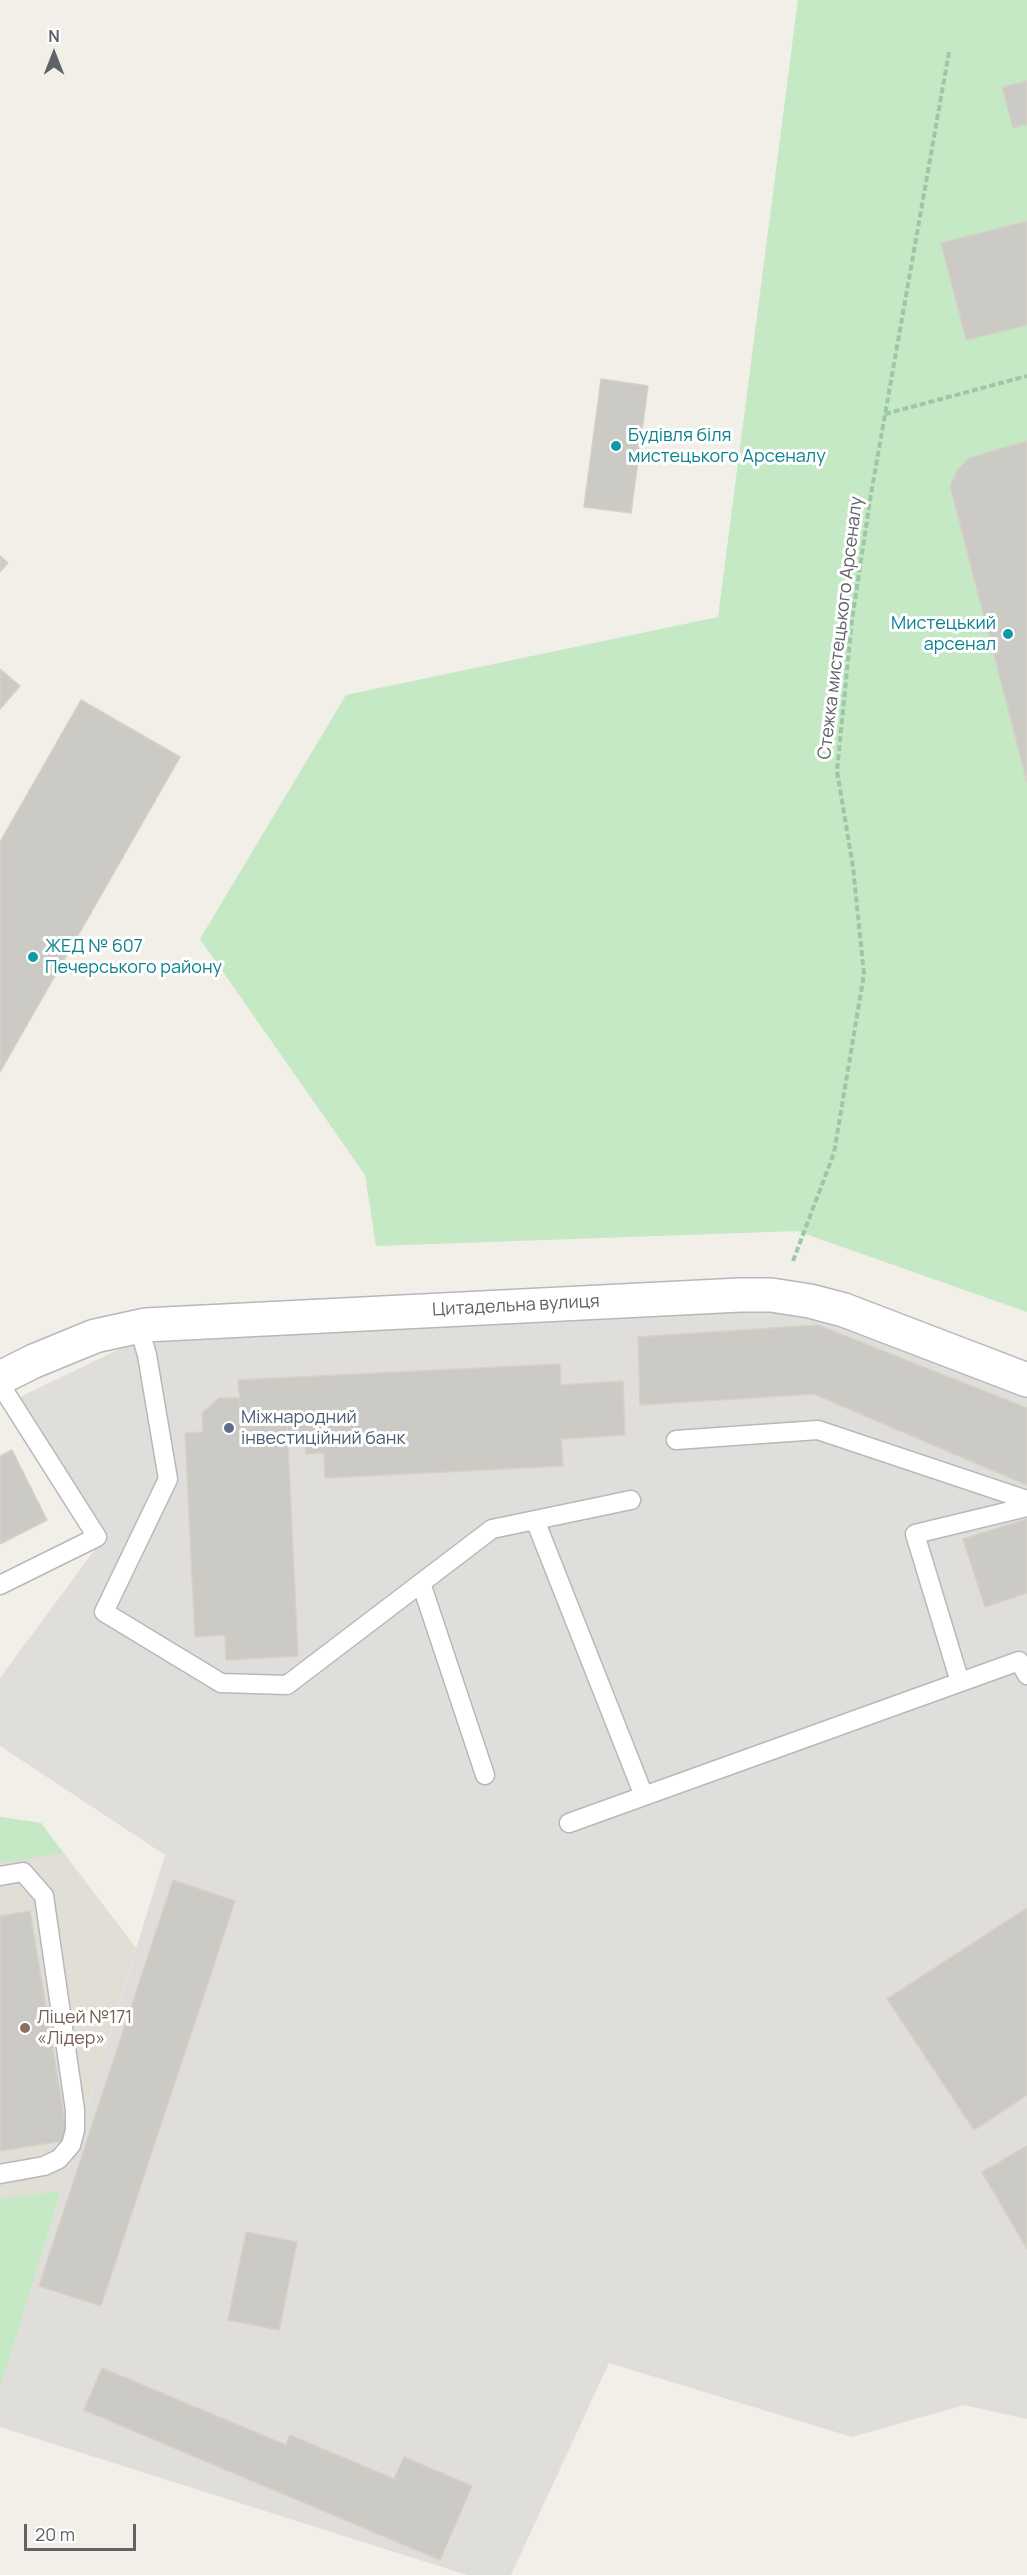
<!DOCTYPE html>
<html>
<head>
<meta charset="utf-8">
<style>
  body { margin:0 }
  #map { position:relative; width:1027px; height:2575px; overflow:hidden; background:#f1efe8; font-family:Manrope,sans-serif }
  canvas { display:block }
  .north { position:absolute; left:24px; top:24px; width:60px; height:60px; -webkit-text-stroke:4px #fff; paint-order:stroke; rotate:0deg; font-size:16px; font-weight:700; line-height:24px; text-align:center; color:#5f6368 }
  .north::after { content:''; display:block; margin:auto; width:21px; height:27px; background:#5f6368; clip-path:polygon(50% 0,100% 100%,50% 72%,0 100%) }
  .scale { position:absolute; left:24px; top:2524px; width:112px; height:27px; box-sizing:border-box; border:3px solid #5f6368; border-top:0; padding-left:8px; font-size:18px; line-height:21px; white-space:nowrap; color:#5f6368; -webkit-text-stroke:4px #fff; paint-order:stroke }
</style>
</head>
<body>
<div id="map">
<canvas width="1027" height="2575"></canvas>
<div class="north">N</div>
<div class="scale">20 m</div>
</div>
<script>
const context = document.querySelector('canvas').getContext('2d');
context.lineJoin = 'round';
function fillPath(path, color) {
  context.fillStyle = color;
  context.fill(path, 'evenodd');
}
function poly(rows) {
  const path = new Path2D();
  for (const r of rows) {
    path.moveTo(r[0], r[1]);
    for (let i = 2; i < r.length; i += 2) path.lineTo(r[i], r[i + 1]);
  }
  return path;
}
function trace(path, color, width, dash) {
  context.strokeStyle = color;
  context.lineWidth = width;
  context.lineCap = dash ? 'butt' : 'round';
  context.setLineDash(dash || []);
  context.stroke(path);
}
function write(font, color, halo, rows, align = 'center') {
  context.font = font + ' Manrope,sans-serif';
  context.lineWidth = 6;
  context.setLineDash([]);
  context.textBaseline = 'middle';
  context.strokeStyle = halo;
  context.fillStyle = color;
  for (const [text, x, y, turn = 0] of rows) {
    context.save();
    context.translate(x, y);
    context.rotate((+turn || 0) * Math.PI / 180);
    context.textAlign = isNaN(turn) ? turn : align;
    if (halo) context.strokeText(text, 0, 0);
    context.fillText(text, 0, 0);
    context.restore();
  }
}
const industrial = poly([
  [740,1295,1027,1380,1027,2419,964,2405,852,2437,609,2363,511,2575,467,2575,0,2427,0,2389,165,1855,0,1746,0,1678,104,1537,20,1397,142,1338]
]);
const education = poly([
  [0,1817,41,1823,136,1948,0,2389]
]);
const green = poly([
  [798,0,1027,0,1027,1312,797,1231,376,1246,365,1175,200,939,346,695,718,617],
  [0,1817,41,1823,63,1853,0,1863],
  [61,2191,0,2389,0,2199]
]);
const building = poly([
  [1027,81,1027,124,1013,128,1002,87,1027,81],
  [1027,221,1027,325,966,340,941,243,1027,221],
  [601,379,648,386,631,513,584,507,601,379],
  [1027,441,1027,782,950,486,958,469,969,458,1027,441],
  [0,556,8,563,0,572,0,556],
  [0,669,20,686,0,709,0,669],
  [81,700,180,757,0,1072,0,842,81,700],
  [818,1325,1027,1408,1027,1485,814,1394,640,1405,638,1337,818,1325],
  [560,1364,561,1385,623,1381,625,1435,561,1439,563,1466,325,1478,324,1453,306,1454,305,1442,287,1443,287,1424,242,1426,238,1380,560,1364],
  [219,1398,239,1398,242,1426,287,1424,298,1656,226,1660,225,1635,195,1637,185,1433,203,1432,202,1413,219,1398],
  [12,1450,47,1520,0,1544,0,1456,12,1450],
  [1027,1519,1027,1593,985,1607,963,1539,1027,1519],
  [173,1880,235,1901,101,2306,39,2286,173,1880],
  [1027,1908,1027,2095,974,2130,887,1999,1027,1908],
  [30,1911,68,2140,0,2151,0,1916,30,1911],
  [1027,2146,1027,2249,982,2172,1027,2146],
  [246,2232,297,2242,279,2330,228,2320,246,2232],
  [102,2368,286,2445,290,2435,394,2479,404,2457,472,2486,440,2560,84,2410,102,2368]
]);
const path = poly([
  [885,414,1027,376],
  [793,1261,834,1153,864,974,853,867,837,771,852,620,871,494,949,52]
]);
const service = poly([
  [145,1325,142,1338,147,1355,168,1479,104,1612,221,1683,287,1685,492,1529,631,1500],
  [0,1384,97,1537,0,1585],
  [676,1440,818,1430,1027,1500],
  [535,1520,644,1796],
  [421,1583,485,1775],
  [960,1682,915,1534,1027,1507],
  [569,1823,1019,1661,1027,1675],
  [0,1876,23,1872,44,1896,75,2110,75,2130,71,2145,59,2159,44,2166,0,2174]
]);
const minor = poly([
  [0,1378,34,1361,95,1336,145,1325,740,1295,771,1295,810,1301,844,1310,1027,1380]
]);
const markers = [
  [616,446,6,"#0f9aa8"],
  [1008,634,6,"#0f9aa8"],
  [33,957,6,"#0f9aa8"],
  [229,1428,6,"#5c6f8a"],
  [25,2028,6,"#8d6e63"]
];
const cultureNames = [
  ["Будівля біля",628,436],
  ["мистецького Арсеналу",628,457],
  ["Мистецький",996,624,"right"],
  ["арсенал",996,645,"right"],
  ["ЖЕД № 607",45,947],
  ["Печерського району",45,968]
];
const streetNames = [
  ["Стежка мистецького Арсеналу",841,628,-83],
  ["Цитадельна вулиця",516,1306,-3]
];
const serviceNames = [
  ["Міжнародний",241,1418],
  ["інвестиційний банк",241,1439]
];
const educationNames = [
  ["Ліцей №171",37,2018],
  ["«Лідер»",37,2039]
];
fillPath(industrial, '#e0deda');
fillPath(education, '#e1ded6');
fillPath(green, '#c5e8c5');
fillPath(building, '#cccac5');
trace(building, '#d6d1c6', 1.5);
trace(service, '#b5b8bc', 21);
trace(minor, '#b5b8bc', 36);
trace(path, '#9cc7a9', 4, [6, 3]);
trace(service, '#fff', 18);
trace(minor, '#fff', 33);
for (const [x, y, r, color] of markers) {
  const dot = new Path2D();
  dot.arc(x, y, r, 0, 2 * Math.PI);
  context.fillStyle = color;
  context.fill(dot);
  trace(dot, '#fff', 2);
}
write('18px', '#0d838f', '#fff', cultureNames, 'left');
write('18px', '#5f6368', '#fff', streetNames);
write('18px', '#4e5e75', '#fff', serviceNames, 'left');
write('18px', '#785e54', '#fff', educationNames, 'left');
</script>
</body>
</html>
